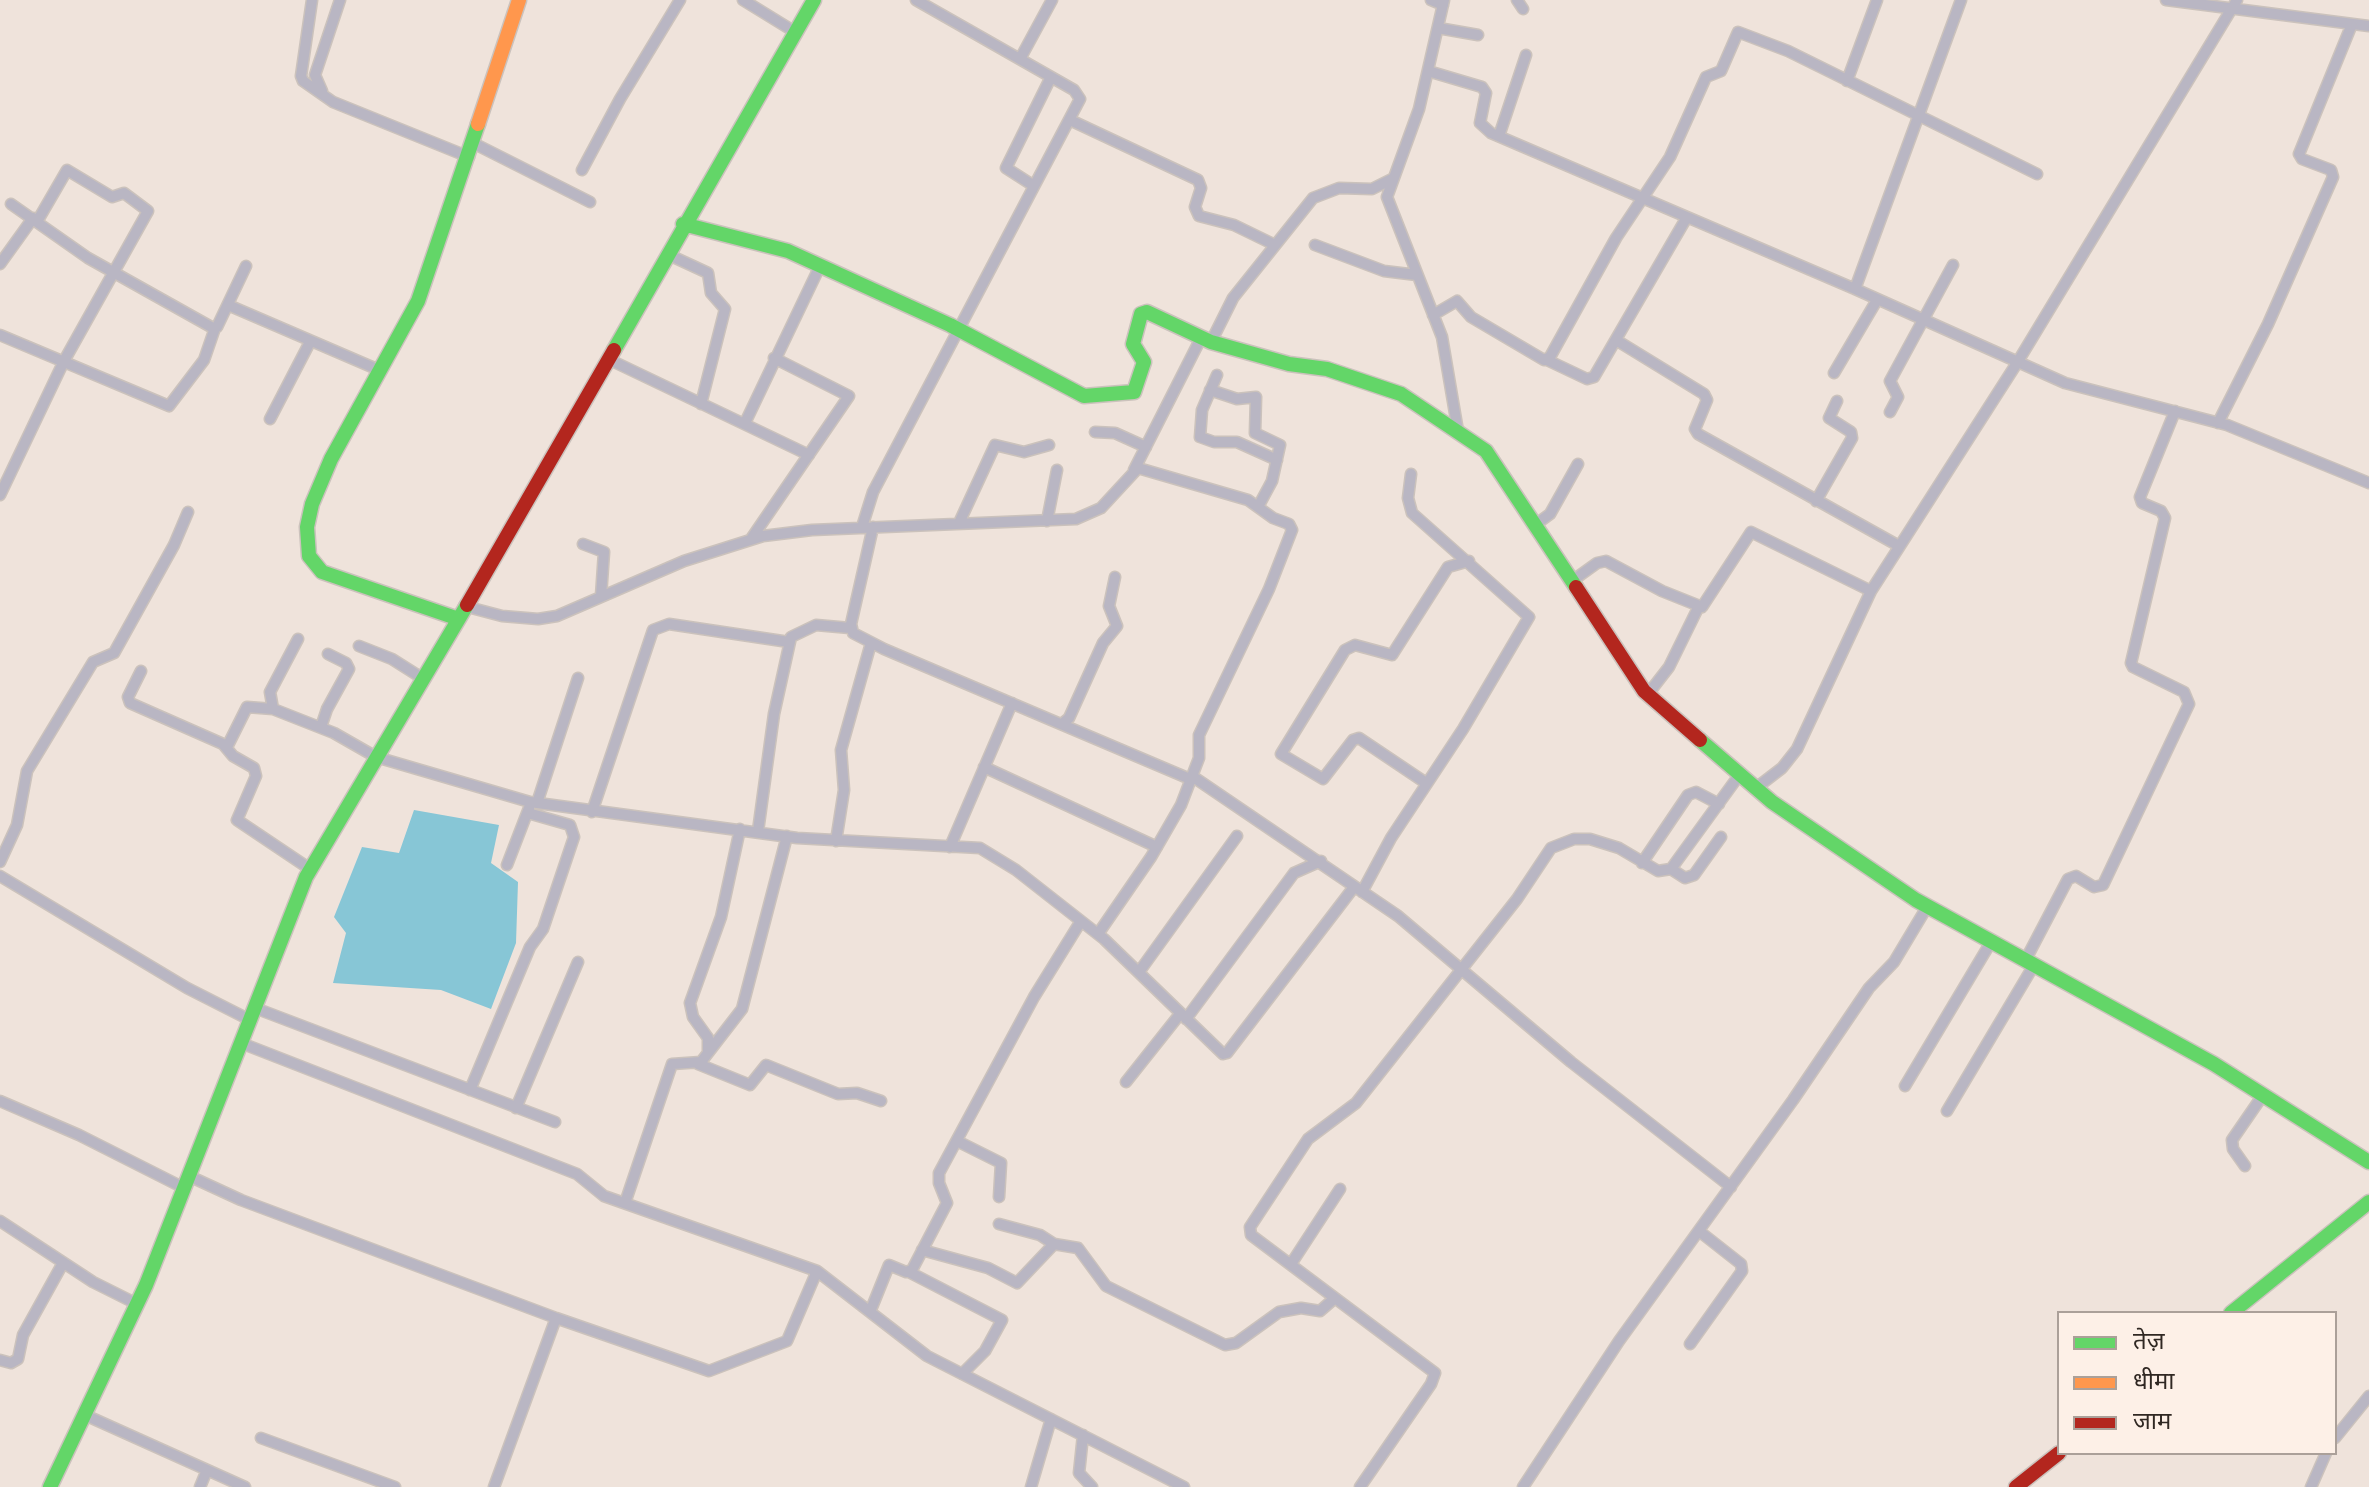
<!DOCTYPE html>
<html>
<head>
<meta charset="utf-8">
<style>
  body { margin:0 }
  #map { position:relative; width:2369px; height:1487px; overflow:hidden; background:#efe3db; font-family:"Fira Sans Condensed","Noto Sans Devanagari",sans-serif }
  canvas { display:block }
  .legend { position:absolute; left:2057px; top:1311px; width:280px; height:144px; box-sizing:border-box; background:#fdf0e7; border:2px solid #aba099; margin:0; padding:10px 14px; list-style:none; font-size:24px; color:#302823 }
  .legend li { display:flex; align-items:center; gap:16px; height:40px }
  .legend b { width:40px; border:2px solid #aba099 }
</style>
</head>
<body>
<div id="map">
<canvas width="2369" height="1487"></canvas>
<ul class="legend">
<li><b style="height:10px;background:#63d668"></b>तेज़</li>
<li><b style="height:10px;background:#ff974d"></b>धीमा</li>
<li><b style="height:10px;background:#b3261e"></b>जाम</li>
</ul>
</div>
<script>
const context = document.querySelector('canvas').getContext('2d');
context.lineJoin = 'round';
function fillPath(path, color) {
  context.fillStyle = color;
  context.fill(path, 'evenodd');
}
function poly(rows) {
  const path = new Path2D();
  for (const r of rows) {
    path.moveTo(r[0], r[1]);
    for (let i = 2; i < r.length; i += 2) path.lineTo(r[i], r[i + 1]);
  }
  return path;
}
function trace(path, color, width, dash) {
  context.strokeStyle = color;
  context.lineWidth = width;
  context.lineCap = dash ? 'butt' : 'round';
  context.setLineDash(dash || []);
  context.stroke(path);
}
const water = poly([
  [414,810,499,825,491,863,518,882,516,943,491,1009,441,990,333,983,346,933,334,917,362,847,399,853]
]);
const street = poly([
  [312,0,301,76,303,81,333,102,469,157],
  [743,0,795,32],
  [1431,0,1443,5],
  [1444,0,1419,109,1387,197,1442,337,1458,431],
  [1517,0,1523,9],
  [1961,0,1855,289,2065,383,2227,425,2369,483],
  [2166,0,2369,26],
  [1438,28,1478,35],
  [1020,59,1052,0],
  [1428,71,1482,87,1486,93,1480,123,1491,133,1855,289],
  [1847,81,1877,0],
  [322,91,315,75,340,0],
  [1070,120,1198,180,1201,188,1195,207,1199,216,1234,225,1273,244],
  [1499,136,1526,55],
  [473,143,590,202],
  [582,170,620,99,680,0],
  [1034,186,1006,168,1051,77],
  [11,204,88,258,213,328,217,327,246,266],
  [1315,245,1384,271,1417,275],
  [667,254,708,273,711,293,725,309,701,404],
  [0,264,33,218],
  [228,305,379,370],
  [1433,315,1457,301,1471,317,1544,360,1550,357,1616,238,1670,157,1706,77,1721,71,1738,32,1788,51,2037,174],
  [0,335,169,406,204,360,215,328],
  [1616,340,1704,394,1707,400,1695,429,1698,434,1899,546],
  [1211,342,1233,298,1313,198,1339,188,1372,189,1392,179],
  [608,359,809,455],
  [1547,360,1587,379,1594,377,1687,217],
  [1834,373,1877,300],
  [1217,375,1202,410,1200,437,1214,442,1237,442,1277,460],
  [1210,390,1237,399,1256,397,1255,433,1280,445,1272,481,1258,507],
  [1890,412,1898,397,1890,381,1953,265],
  [270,419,310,342],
  [745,423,820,266],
  [2218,423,2268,324,2333,177,2331,170,2302,159,2299,154,2352,24],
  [1095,432,1115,433,1146,447],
  [1134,470,1201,338],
  [0,495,64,361,148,211,124,193,112,197,67,170,38,220],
  [1816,501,1852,438,1851,432,1829,418,1837,401],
  [1047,521,1057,470],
  [959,523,995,445,1024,452,1049,445],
  [1535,525,1550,514,1578,464],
  [862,527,873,492,1080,99,1074,90,916,0],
  [873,527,851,624,853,633,884,649,1190,779],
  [751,539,849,396,774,358],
  [583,544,604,552,601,596],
  [1572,581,1597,563,1606,561,1662,591,1702,607,1751,532,1871,591],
  [464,606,502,616,538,619,557,616,684,561,763,536,812,530,1076,519,1101,508,1138,468,1248,500,1273,518,1289,524,1292,530,1269,589,1199,735,1199,758,1181,805,1151,857,1098,934],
  [359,646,392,659,422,678],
  [141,671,128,697,130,703,223,744,233,756,254,768,256,776,237,820,310,869],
  [1648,694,1669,667,1699,606],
  [273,709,270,692,298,639],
  [1062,724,1069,718,1103,643,1117,626,1109,606,1115,577],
  [321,727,327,709,349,669,346,663,328,654],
  [227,747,247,707,273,709,334,733,376,757,530,802,797,838,980,848,1016,870,1104,939,1223,1054,1227,1053,1354,887],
  [984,767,1157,847],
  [1192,776,1398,916,1571,1062,1731,1187],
  [1426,783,1359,738,1353,740,1323,779,1281,754,1345,650,1355,645,1392,655,1448,567,1469,561],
  [1756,788,1782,768,1797,749,1871,591,2017,363,2237,0],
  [537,803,578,678],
  [592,812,653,630,669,624,789,642],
  [758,831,774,714,791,637,816,625,850,628],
  [836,841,844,790,841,750,871,643],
  [950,847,1012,703],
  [0,862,17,825,27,771,93,662,114,653,174,545,188,512],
  [1642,863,1688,795,1696,792,1719,804],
  [507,865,529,808],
  [1671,869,1685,878,1694,875,1721,837],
  [0,876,187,988,250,1020],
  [1362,892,1391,838,1463,729,1529,617,1412,513,1408,498,1411,474],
  [2025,961,2068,879,2076,876,2094,887,2103,885,2189,704,2184,692,2133,667,2131,663,2165,518,2161,511,2142,503,2140,497,2175,411],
  [1139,972,1237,836],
  [255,1008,555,1122],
  [1186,1019,1294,873,1321,861],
  [241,1043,577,1174,604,1196,817,1271,927,1356,1184,1487],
  [708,1053,708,1038,693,1017,690,1003,721,917,740,829],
  [698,1064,750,1085,766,1065,838,1094,857,1093,881,1101],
  [1126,1082,1180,1014],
  [1905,1086,1991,942],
  [470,1090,530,947,543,929,574,837,570,825,528,813],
  [0,1101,79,1135,184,1188],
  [516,1108,578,962],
  [1947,1111,2034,965],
  [957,1141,1001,1163,999,1197],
  [2245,1166,2233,1149,2232,1140,2263,1095],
  [189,1176,241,1200,556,1318,709,1371,787,1341,817,1271],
  [625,1203,672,1064,701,1062,742,1009,787,836],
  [0,1221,93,1282,137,1304],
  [999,1224,1040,1235,1054,1244],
  [922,1250,988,1268,1017,1283,1054,1244,1078,1248,1106,1286,1225,1345,1236,1343,1279,1312,1301,1308,1320,1311,1335,1298],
  [1291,1264,1340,1189],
  [909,1272,1002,1320,985,1351,962,1374],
  [870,1312,889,1265,906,1272,912,1270,947,1203,939,1183,939,1173,1034,997,1081,921],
  [1690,1344,1742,1271,1741,1264,1699,1231],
  [0,1360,11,1363,18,1359,23,1335,63,1263],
  [85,1415,245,1487],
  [1083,1435,1079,1473,1092,1487],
  [261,1438,395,1487],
  [2335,1438,2369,1396],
  [200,1487,207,1470],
  [494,1487,556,1318],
  [1031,1487,1051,1419],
  [1360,1487,1431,1384,1435,1373,1251,1235,1250,1227,1308,1139,1356,1103,1517,899,1551,848,1574,839,1590,839,1619,848,1658,871,1671,869,1740,774],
  [1523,1487,1619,1341,1793,1100,1869,988,1894,962,1927,907],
  [2311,1487,2326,1453]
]);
const fast = poly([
  [683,224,788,251,950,325,1084,396,1134,392,1144,362,1133,344,1141,314,1147,312,1211,342,1289,364,1327,369,1401,394,1486,451,1576,587],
  [614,350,814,0],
  [456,618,322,572,309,556,307,527,312,504,331,459,418,301,478,124],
  [1700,740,1772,802,1916,900,2214,1064,2369,1162],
  [2231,1313,2369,1202],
  [50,1487,146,1285,306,877,467,605]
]);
const slow = poly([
  [478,124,519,0]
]);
const jam = poly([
  [1576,587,1644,691,1700,740],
  [467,605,614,350],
  [2016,1487,2059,1453]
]);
fillPath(water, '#87c6d6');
trace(street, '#cbc2bc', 13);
trace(fast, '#cbc2bc', 17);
trace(slow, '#cbc2bc', 17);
trace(jam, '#cbc2bc', 17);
trace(street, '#b9b6c3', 10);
trace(fast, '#63d668', 14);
trace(slow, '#ff974d', 14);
trace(jam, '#b3261e', 14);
</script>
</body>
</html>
